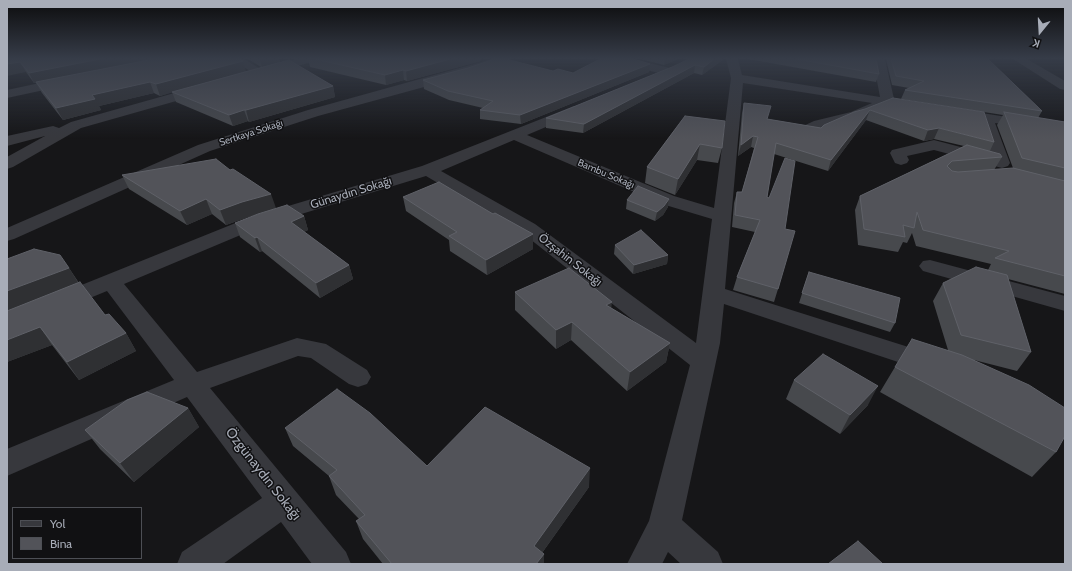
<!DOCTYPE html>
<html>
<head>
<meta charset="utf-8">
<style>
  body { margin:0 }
  #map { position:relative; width:1072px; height:571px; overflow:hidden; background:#161618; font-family:Cabin,sans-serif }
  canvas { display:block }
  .frame { position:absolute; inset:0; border:8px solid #a8adb8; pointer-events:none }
  .legend { position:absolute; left:12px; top:507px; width:130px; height:52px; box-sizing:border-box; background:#111113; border:1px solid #4d4f55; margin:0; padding:5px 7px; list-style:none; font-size:12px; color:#a8adb8 }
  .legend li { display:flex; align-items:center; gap:8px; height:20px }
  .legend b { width:20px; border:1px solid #4d4f55 }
  .north { position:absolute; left:1020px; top:12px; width:40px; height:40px; -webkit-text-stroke:3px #111113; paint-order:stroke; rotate:198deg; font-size:11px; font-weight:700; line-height:16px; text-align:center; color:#a8adb8 }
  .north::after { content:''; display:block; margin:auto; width:14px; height:18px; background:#a8adb8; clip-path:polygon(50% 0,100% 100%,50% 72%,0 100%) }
</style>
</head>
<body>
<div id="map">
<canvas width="1072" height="571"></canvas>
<div class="frame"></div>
<ul class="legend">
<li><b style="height:5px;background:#37383d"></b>Yol</li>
<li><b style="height:11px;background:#525359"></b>Bina</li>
</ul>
<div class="north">K</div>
</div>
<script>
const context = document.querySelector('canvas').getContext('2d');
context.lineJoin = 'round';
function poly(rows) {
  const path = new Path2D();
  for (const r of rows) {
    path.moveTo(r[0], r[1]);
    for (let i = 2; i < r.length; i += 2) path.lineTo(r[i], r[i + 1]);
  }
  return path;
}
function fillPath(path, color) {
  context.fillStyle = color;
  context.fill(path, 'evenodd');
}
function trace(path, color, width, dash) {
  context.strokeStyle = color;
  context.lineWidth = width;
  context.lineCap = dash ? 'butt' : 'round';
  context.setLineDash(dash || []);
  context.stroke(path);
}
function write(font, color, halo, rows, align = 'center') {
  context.font = font + ' Cabin,sans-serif';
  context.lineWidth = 3;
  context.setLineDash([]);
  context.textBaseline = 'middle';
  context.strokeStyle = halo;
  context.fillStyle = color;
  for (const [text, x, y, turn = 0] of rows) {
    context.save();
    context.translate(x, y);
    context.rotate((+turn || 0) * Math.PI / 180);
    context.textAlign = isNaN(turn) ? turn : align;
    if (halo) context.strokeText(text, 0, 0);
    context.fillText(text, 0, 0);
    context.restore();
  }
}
const minor = poly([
  [230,59,244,59,261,69,296,59,316,59,315,61,260,77,230,59],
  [492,59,510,59,509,61,468,75,318,116,210,151,14,239,7,241,7,228,198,145,308,110,492,59],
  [612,59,633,59,670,68,672,71,670,74,666,75,613,61,612,59],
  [726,59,738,59,742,75,880,97,873,59,885,59,894,99,919,103,921,106,919,109,914,110,890,106,861,118,824,127,806,134,801,133,799,130,801,127,814,121,851,112,872,103,743,83,725,289,940,357,944,364,940,371,931,373,724,304,720,343,682,520,718,552,723,564,681,564,668,552,662,564,627,564,649,521,690,365,521,232,426,176,262,226,124,284,197,372,297,338,326,344,367,370,371,377,367,384,358,387,349,384,311,358,298,356,210,388,346,552,351,564,312,564,281,522,223,564,177,564,182,552,262,498,187,397,7,476,7,449,174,380,107,291,7,332,7,315,248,218,422,166,574,106,579,107,581,110,579,113,527,135,674,196,714,208,731,78,726,59],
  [514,140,662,204,712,219,696,343,535,224,441,171,514,140],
  [1013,59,1027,59,1065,81,1065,90,1060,89,1013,59],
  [68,77,72,78,74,81,72,84,7,98,7,90,68,77],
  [203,85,208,86,209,89,208,92,81,128,13,167,7,169,7,157,45,136,7,146,7,136,53,126,59,128,71,122,203,85],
  [956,109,1065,126,1065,134,995,123,1010,163,1008,166,1002,168,934,150,907,156,909,160,907,163,901,165,895,163,890,153,892,150,934,140,991,155,980,121,951,116,949,113,951,110,956,109],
  [930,260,1065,296,1065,311,923,271,919,266,923,261,930,260]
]);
const wall = poly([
  [7,59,246,71,261,67,248,59,279,59,280,62,333,86,335,97,249,122,248,121,233,126,176,102,172,92,160,96,154,93,99,106,101,110,63,120,42,93,36,83,34,83,26,72],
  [308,59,481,59,481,61,407,81,404,80,386,85,310,67],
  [640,59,678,59,664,65],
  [724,59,702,75,694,73,583,133,546,128,546,118,672,67],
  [748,59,876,59,879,74,876,82],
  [886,59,988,59,1042,111,1038,118,1065,122,1065,294,1008,279,1031,352,1017,371,974,360,1056,452,1032,477,880,392,895,367,948,350,933,301,943,283,988,270,991,264,916,246,912,233,907,243,903,242,898,252,858,245,855,210,860,196,964,146,934,139,924,141,866,120,828,171,774,154,767,197,785,229,778,289,774,302,733,290,737,277,755,232,732,227,734,203,737,192,742,192,754,148,751,147,738,156,742,113,744,103,767,119,821,128,865,109,994,142,990,151,1002,157,994,170,1013,168,997,125,1003,115,901,99,905,90,909,88,892,85],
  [553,71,573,73,649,72,521,124,480,119,480,110,483,108,449,100,424,89,423,80],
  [685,116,722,148,718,163,697,160,675,195,645,183,647,167],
  [122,175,276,208,248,217,226,225,212,214,187,225,129,189],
  [403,197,493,214,533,234,533,249,487,275,450,251,449,240,406,211],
  [669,199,668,207,663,215,655,221,626,209,627,200],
  [304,216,308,230,304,232,349,265,353,279,320,298,262,251,260,252,240,237,235,223],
  [615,245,668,255,667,264,633,274,614,254],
  [69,268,79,283,105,315,126,333,136,351,79,380,52,345,7,362],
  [809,272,895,323,890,332,799,303],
  [515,292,611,308,670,343,666,362,627,391,571,340,556,349,515,310],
  [794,380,868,405,840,434,786,399],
  [188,408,199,427,134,482,100,449,85,430],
  [285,428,427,466,589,487,542,553,544,554,544,564,383,564,363,539,356,521,359,519,336,495,329,476,293,446]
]);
const shadedWall = poly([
  [100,59,159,59,34,83,29,73],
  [260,59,279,59,280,62,262,67],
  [450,59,481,59,481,61,407,81,406,71],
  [665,59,678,59,664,65],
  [714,59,724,59,702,75,704,67],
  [243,61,246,71,160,96,156,84],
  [20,62,26,72,7,76,7,64],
  [650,64,649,72,521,124,520,115],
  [695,65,694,73,583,133,584,124],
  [403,70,404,80,386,85,385,75],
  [150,82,154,93,99,106,101,110,63,120,56,108,92,95],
  [333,86,335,97,249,122,246,110],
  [244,110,248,121,233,126,229,115],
  [870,110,866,120,828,171,831,160],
  [939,128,934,139,924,141,928,130],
  [753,136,751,147,738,156,741,145],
  [700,144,697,160,675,195,678,179],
  [271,194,276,208,248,217,226,225,220,210,242,202],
  [206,199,212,214,187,225,180,211],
  [669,199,668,207,663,215,655,221,657,212],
  [304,216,308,230,295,236,291,222],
  [533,234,533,249,487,275,486,260],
  [257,237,262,251,260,252,255,238],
  [668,255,667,264,633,274,634,265],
  [349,265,353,279,320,298,316,283],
  [69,268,79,284,7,313,7,291],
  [612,302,610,320,606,305],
  [572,322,571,340,556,349,556,330],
  [40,327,52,345,7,362,7,340],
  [126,333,136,351,79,380,67,362],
  [670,343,666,362,627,391,630,372],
  [878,386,868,405,840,434,850,415],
  [188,408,199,427,134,482,120,463],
  [590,468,589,487,534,564,534,546],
  [544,554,544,564,536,564]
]);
const building = poly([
  [7,59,100,59,29,73,20,62,7,64,7,59],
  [154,59,240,59,243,61,156,84,150,82,92,95,95,99,56,108,36,82,154,59],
  [315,59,450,59,406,71,403,70,385,75,315,59],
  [495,59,506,59,553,71,558,69,573,73,600,59,633,59,650,64,520,115,480,110,493,101,448,91,423,80,468,68,495,59],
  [689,59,714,59,704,67,695,65,584,124,546,118,672,67,689,59],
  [797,59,876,59,879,74,797,59],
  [891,59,988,59,1042,111,905,90,924,81,896,76,891,59],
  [289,60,333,86,246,110,244,110,229,115,172,92,289,60],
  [893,98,984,112,994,142,939,128,928,130,870,110,831,160,776,143,767,197,769,198,785,158,795,161,785,229,795,231,778,289,737,277,760,220,735,215,737,192,742,192,758,137,753,136,741,145,744,103,771,106,767,119,821,128,824,125,854,112,865,109,893,98],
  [1004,112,1065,122,1065,168,1022,158,1004,112],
  [685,116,725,121,722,148,700,144,678,179,647,167,685,116],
  [967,145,1000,154,1002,157,952,161,947,166,952,171,958,172,1013,168,1065,181,1065,276,995,258,1009,251,923,230,917,212,914,228,903,225,905,237,864,229,860,196,967,145],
  [216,159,230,170,233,169,271,194,242,202,220,210,206,199,180,211,122,175,216,159],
  [439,182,493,214,495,213,533,234,486,260,449,236,457,232,403,197,439,182],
  [638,186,669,199,664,206,657,212,627,200,638,186],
  [287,205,304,216,291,222,349,265,316,283,257,237,255,238,235,223,258,214,287,205],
  [641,230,668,255,634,265,615,245,641,230],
  [34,249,60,255,69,268,7,291,7,259,34,249],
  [976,267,1007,275,1031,352,961,335,943,283,976,267],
  [569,268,612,302,606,305,670,343,630,372,572,322,556,330,515,292,569,268],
  [809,272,900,298,895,323,802,293,809,272],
  [80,282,105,315,109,314,126,333,67,362,40,327,7,340,7,311,80,282],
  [912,339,962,355,1029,385,1065,408,1065,436,1056,452,895,367,912,339],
  [823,354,878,386,850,415,794,380,823,354],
  [337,389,370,413,427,466,485,407,590,468,534,546,544,554,536,564,392,564,356,521,365,515,329,476,337,470,285,428,337,389],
  [147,392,188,408,120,463,85,430,127,400,147,392],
  [858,541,883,564,828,564,858,541]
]);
const farStreetnames = [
  ["Sertkaya Sokağı",251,133,-18],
  ["Bambu Sokağı",606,174,23]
];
const streetNames = [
  ["Günaydın Sokağı",351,193,-17],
  ["Özşahin Sokağı",570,260,38]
];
const nearStreetnames = [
  ["Özgünaydın Sokağı",263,474,52]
];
fillPath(minor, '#37383d');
fillPath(wall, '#47494d');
fillPath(shadedWall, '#2f3033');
fillPath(building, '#525359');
trace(building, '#5f6168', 1);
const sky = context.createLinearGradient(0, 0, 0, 139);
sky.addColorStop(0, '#0c0c0d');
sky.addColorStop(0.42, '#363c48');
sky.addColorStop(1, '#363c4800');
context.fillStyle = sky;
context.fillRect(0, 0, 1072, 139);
write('10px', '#a8adb8', '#111113', farStreetnames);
write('12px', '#a8adb8', '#111113', streetNames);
write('14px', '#a8adb8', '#111113', nearStreetnames);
</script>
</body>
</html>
